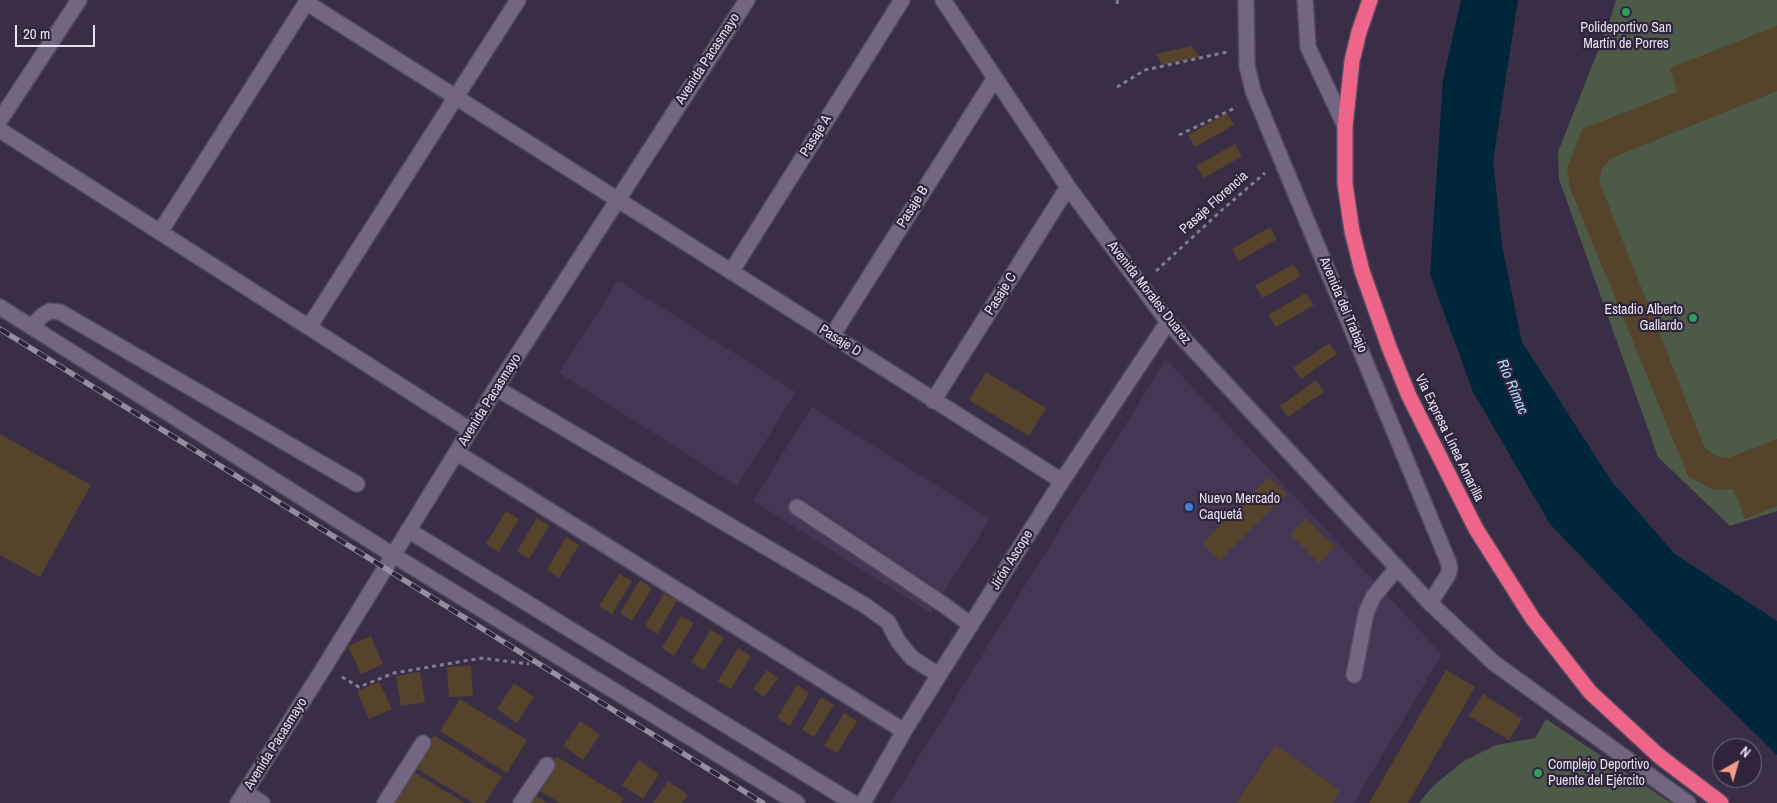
<!DOCTYPE html>
<html>
<head>
<meta charset="utf-8">
<style>
  body { margin:0 }
  #map { position:relative; width:1777px; height:803px; overflow:hidden; background:#392e46; font-family:"Archivo Narrow",sans-serif }
  canvas { display:block }
  .north { position:absolute; left:1712px; top:738px; width:50px; height:50px; box-sizing:border-box; background:#2f243b; border:1px solid #797083; border-radius:50%; rotate:38deg; font-size:14px; font-weight:700; line-height:20px; text-align:center; color:#e8e1f0 }
  .north::after { content:''; display:block; margin:auto; width:18px; height:22px; background:#f49e88; clip-path:polygon(50% 0,100% 100%,50% 72%,0 100%) }
  .scale { position:absolute; left:15px; top:25px; width:80px; height:22px; box-sizing:border-box; border:2px solid #e8e1f0; border-top:0; padding-left:6px; font-size:15px; line-height:18px; white-space:nowrap; color:#e8e1f0; -webkit-text-stroke:4px #2f243b; paint-order:stroke }
</style>
</head>
<body>
<div id="map">
<canvas width="1777" height="803"></canvas>
<div class="north">N</div>
<div class="scale">20 m</div>
</div>
<script>
const context = document.querySelector('canvas').getContext('2d');
context.lineJoin = 'round';
function fillPath(path, color) {
  context.fillStyle = color;
  context.fill(path, 'evenodd');
}
function poly(rows) {
  const path = new Path2D();
  for (const r of rows) {
    path.moveTo(r[0], r[1]);
    for (let i = 2; i < r.length; i += 2) path.lineTo(r[i], r[i + 1]);
  }
  return path;
}
function trace(path, color, width, dash) {
  context.strokeStyle = color;
  context.lineWidth = width;
  context.lineCap = dash ? 'butt' : 'round';
  context.setLineDash(dash || []);
  context.stroke(path);
}
function write(font, color, halo, rows, align = 'center') {
  context.font = font + ' "Archivo Narrow",sans-serif';
  context.lineWidth = 4.5;
  context.setLineDash([]);
  context.textBaseline = 'middle';
  context.strokeStyle = halo;
  context.fillStyle = color;
  for (const [text, x, y, turn = 0] of rows) {
    context.save();
    context.translate(x, y);
    context.rotate((+turn || 0) * Math.PI / 180);
    context.textAlign = isNaN(turn) ? turn : align;
    if (halo) context.strokeText(text, 0, 0);
    context.fillText(text, 0, 0);
    context.restore();
  }
}
const built = poly([
  [618,280,796,392,737,486,559,373],
  [1166,359,1442,654,1354,803,890,803],
  [812,407,990,519,931,613,753,501]
]);
const green = poly([
  [1616,0,1777,0,1777,511,1730,526,1658,457,1559,179,1558,152,1609,23],
  [1546,719,1671,803,1419,803,1433,786,1464,761,1496,745,1535,738]
]);
const water = poly([
  [1461,0,1518,0,1493,161,1502,245,1522,342,1612,482,1675,554,1777,621,1777,755,1684,664,1550,524,1473,392,1430,274,1443,80]
]);
const building = poly([
  [1777,26,1777,91,1612,158,1602,168,1599,181,1705,448,1716,456,1728,458,1777,439,1777,506,1745,519,1733,489,1719,490,1709,488,1688,476,1570,188,1567,169,1582,129,1677,92,1670,68],
  [1191,46,1200,57,1162,65,1156,54],
  [1227,113,1234,125,1195,147,1188,135],
  [1235,144,1242,156,1204,178,1196,166],
  [1270,227,1277,239,1239,261,1232,249],
  [1293,264,1301,276,1263,298,1255,286],
  [1306,293,1314,305,1276,327,1268,315],
  [1329,343,1337,354,1301,379,1293,368],
  [986,372,1046,408,1029,436,969,400],
  [1316,380,1324,392,1288,417,1280,406],
  [0,434,91,485,40,577,0,555],
  [1269,477,1287,494,1219,561,1202,543],
  [506,511,519,519,499,552,486,544],
  [537,518,549,526,529,559,517,551],
  [1306,518,1335,547,1319,563,1290,534],
  [566,537,579,545,559,578,547,570],
  [619,574,632,581,612,614,599,606],
  [640,580,652,588,632,621,620,613],
  [664,593,677,601,657,634,645,626],
  [681,616,694,623,674,656,662,648],
  [711,630,724,638,704,670,691,662],
  [371,636,383,664,361,674,348,646],
  [738,648,751,656,731,689,718,681],
  [471,666,473,696,449,697,447,667],
  [767,670,778,678,764,697,753,689],
  [1446,670,1475,687,1408,803,1369,803],
  [420,672,425,702,401,706,396,676],
  [379,682,392,709,369,719,357,691],
  [514,683,534,697,517,723,497,709],
  [797,685,809,693,790,726,777,718],
  [1483,694,1522,719,1509,740,1469,716],
  [821,697,834,705,814,737,802,730],
  [460,699,527,740,507,773,440,731],
  [844,713,857,721,837,753,824,746],
  [580,721,600,735,583,760,563,746],
  [434,735,502,777,485,803,473,803,414,767],
  [1275,745,1340,790,1333,803,1236,803],
  [556,756,624,798,621,803,560,803,536,789],
  [639,760,659,774,643,799,622,785],
  [414,772,465,803,395,803],
  [668,781,688,795,682,803,653,803],
  [535,795,548,803,530,803]
]);
const path = poly([
  [1117,0,1118,7],
  [1117,87,1145,70,1227,52],
  [1179,135,1237,107],
  [1156,271,1223,209,1265,173],
  [342,677,359,687,394,673,482,658,529,664]
]);
const minor = poly([
  [943,0,1068,187,1168,322,1430,603,1494,663,1688,803],
  [1246,0,1247,66,1253,91,1448,561,1450,568,1448,575,1430,603],
  [1305,0,1308,47,1345,126],
  [307,3,1062,481],
  [0,120,79,0],
  [0,130,470,430],
  [160,232,308,0],
  [731,272,902,0],
  [0,307,393,555,797,803],
  [31,327,43,315,50,311,60,312,357,484],
  [309,327,518,0],
  [832,336,995,78],
  [496,388,866,606,888,622,898,641,912,658,939,675],
  [933,401,1068,187],
  [457,453,904,731],
  [797,507,944,605,971,625],
  [408,530,853,803],
  [1354,675,1366,613,1373,597,1397,568],
  [245,792,262,803],
  [238,803,325,666,496,388,747,0],
  [385,803,423,743],
  [521,803,547,765],
  [863,803,904,731,939,675,1062,481,1168,322]
]);
const highway = poly([
  [1370,0,1359,32,1352,61,1345,126,1345,184,1352,231,1362,271,1389,347,1409,396,1476,529,1533,619,1590,692,1659,756,1721,803]
]);
const rail = poly([
  [0,329,763,803]
]);
const markers = [
  [1626,12,5,"#2e9e5b"],
  [1693,318,5,"#2e9e5b"],
  [1189,507,5,"#3f7fe0"],
  [1538,773,5,"#2e9e5b"]
];
const poiNames = [
  ["Polideportivo San",1626,28,"center"],
  ["Martín de Porres",1626,44,"center"],
  ["Estadio Alberto",1683,310,"right"],
  ["Gallardo",1683,326,"right"],
  ["Nuevo Mercado",1199,499],
  ["Caquetá",1199,515],
  ["Complejo Deportivo",1548,765],
  ["Puente del Ejército",1548,781]
];
const streetNames = [
  ["Avenida Pacasmayo",708,59,-57],
  ["Pasaje A",816,136,-58],
  ["Pasaje Florencia",1214,203,-42],
  ["Pasaje B",913,207,-58],
  ["Avenida Morales Duarez",1149,293,52],
  ["Pasaje C",1001,294,-58],
  ["Avenida del Trabajo",1343,305,67],
  ["Pasaje D",840,341,32],
  ["Avenida Pacasmayo",490,400,-58],
  ["Vía Expresa Línea Amarilla",1449,438,64],
  ["Jirón Ascope",1012,560,-58],
  ["Avenida Pacasmayo",276,744,-58]
];
const waterNames = [
  ["Río Rímac",1512,387,67]
];
fillPath(built, '#443654');
fillPath(green, '#4d5a48');
fillPath(water, '#002739');
fillPath(building, '#55432b');
trace(minor, '#544a5e', 18);
trace(highway, '#544a5e', 18);
trace(path, '#847b8f', 3, [4, 4]);
trace(minor, '#726681', 15);
trace(highway, '#ef658a', 15);
trace(rail, '#968da0', 5.5);
trace(rail, '#2f243b', 4, [11]);
for (const [x, y, r, color] of markers) {
  const dot = new Path2D();
  dot.arc(x, y, r, 0, 2 * Math.PI);
  context.fillStyle = color;
  context.fill(dot);
  trace(dot, '#2f243b', 2);
}
write('14px', '#e8e1f0', '#2f243b', poiNames, 'left');
write('14px', '#e8e1f0', '#2f243b', streetNames);
write('italic 15px', '#ace1fe', '#2f243b', waterNames);
</script>
</body>
</html>
